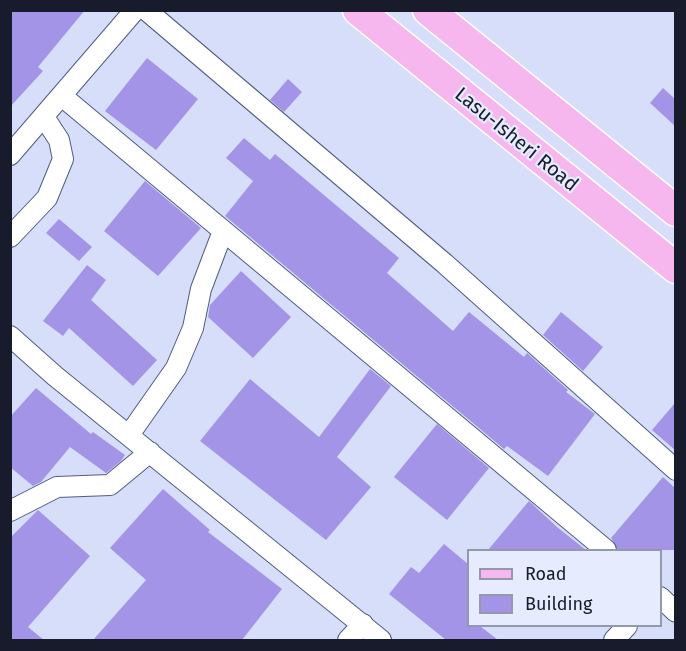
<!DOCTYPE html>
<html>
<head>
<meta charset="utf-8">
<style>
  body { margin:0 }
  #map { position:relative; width:686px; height:651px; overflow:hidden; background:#d6def9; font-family:"Fira Sans",sans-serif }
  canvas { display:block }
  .frame { position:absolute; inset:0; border:12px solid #171b2b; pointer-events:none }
  .legend { position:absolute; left:467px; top:549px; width:195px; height:78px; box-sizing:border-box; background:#e6ecfe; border:2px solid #9398aa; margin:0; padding:8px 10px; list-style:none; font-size:18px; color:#171b2b }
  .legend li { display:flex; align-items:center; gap:12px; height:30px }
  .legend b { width:30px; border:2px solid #9398aa }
</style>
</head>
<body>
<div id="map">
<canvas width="686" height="651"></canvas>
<div class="frame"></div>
<ul class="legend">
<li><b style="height:8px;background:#f6b6ee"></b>Road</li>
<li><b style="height:16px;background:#a494e7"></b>Building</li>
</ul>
</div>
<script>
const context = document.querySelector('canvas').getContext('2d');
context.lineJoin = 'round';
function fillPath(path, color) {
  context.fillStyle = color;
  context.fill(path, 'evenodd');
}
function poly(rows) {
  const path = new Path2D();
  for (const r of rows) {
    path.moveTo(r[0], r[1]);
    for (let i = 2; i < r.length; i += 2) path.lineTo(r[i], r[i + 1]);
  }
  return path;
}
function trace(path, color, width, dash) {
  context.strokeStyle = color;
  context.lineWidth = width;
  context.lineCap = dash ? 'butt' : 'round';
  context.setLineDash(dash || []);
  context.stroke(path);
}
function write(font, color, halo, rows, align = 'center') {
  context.font = font + ' "Fira Sans",sans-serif';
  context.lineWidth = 4.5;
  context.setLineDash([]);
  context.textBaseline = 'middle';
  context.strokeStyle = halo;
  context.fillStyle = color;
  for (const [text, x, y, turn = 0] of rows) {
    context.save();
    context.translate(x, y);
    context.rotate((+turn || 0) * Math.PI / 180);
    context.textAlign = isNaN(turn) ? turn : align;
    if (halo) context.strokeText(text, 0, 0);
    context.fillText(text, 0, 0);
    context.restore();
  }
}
const building = poly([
  [10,10,85,10,38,67,43,71,10,107],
  [147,58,198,99,156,150,105,111],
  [288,79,302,92,284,112,270,100],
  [663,88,675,99,675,126,650,103],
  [244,138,270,160,275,154,399,258,387,273,453,331,469,312,524,357,527,353,568,390,566,392,595,414,548,476,507,446,504,449,225,216,253,181,226,158],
  [145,181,201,228,158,276,104,231],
  [59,219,92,247,79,261,46,233],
  [87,265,106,280,91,300,157,360,133,386,69,328,63,336,43,321],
  [241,271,291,317,253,358,208,317,210,305],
  [561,312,603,347,583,371,543,335],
  [370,369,391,386,337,457,371,487,326,540,200,441,250,379,319,437],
  [36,388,91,434,93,432,125,455,121,461,106,473,70,447,41,482,33,486,10,467,10,417],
  [675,403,675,450,652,430],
  [437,424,489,468,447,520,394,477],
  [663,477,675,488,675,550,618,550,611,538],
  [163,489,210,530,208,532,282,589,242,640,93,640,146,580,110,548],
  [529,501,557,527,586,550,488,550],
  [38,510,90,556,28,627,44,640,10,640,10,538],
  [444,544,468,564,468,626,480,626,498,640,446,640,389,594,411,567,419,573]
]);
const street = poly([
  [146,10,444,263,676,470],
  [63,97,606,550],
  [10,155,135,10],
  [10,237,47,198,63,159,59,140,44,117],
  [10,336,55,376,381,640],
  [129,435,176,368,193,328,201,289,223,231],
  [10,511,57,487,110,485,150,452],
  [660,597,676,612],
  [348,640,363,624],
  [614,640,627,626]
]);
const primary = poly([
  [358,10,676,268],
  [428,10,676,211]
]);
const streetNames = [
  ["Lasu-Isheri Road",516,140,39]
];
fillPath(building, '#a494e7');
trace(street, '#525c82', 22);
trace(primary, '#fff', 33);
trace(street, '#fff', 20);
trace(primary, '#f6b6ee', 30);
write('20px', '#171b2b', '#e6ecfe', streetNames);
</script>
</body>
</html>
